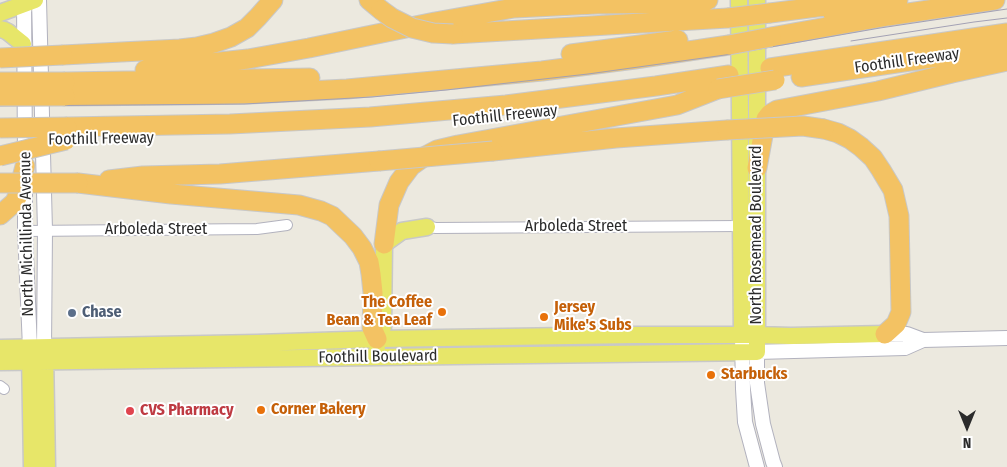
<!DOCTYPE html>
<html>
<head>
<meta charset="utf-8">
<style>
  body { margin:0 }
  #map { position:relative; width:1007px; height:467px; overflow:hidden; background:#ece9df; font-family:"Fira Sans Condensed",sans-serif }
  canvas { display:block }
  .north { position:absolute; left:942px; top:402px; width:50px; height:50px; -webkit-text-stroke:4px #fff; paint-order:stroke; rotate:180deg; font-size:14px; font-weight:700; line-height:20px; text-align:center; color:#2b2b2b }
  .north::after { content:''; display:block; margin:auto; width:18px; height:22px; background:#2b2b2b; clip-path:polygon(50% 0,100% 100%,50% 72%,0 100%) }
</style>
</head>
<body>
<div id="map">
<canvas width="1007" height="467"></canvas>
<div class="north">N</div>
</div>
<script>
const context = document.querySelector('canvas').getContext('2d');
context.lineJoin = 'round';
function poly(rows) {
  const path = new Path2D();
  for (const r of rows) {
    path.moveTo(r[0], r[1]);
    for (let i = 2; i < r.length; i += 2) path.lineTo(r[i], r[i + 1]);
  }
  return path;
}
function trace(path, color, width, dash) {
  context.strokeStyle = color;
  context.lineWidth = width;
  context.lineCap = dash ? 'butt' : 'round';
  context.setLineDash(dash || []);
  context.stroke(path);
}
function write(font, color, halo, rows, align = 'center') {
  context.font = font + ' "Fira Sans Condensed",sans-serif';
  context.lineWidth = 4;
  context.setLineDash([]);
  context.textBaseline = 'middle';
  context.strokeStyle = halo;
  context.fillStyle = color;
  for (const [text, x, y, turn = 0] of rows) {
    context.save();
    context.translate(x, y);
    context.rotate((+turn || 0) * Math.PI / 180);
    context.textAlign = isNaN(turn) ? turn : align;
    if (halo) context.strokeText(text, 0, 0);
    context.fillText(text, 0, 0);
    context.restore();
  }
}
const street = poly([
  [422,226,436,228,741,226],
  [25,231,257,229,287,225],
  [0,386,4,389]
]);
const secondary = poly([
  [24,0,25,159],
  [39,0,45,230,44,348],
  [25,183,25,231,30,348],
  [885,334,907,334,923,340],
  [742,335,743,389,745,422,757,467],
  [775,467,773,462,763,424,757,383,757,352,905,348,923,340,1007,338]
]);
const primary = poly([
  [739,0,742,335],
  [0,13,35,0],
  [0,29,4,30,8,32,23,44],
  [377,347,377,339,383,327,384,244,402,231,427,227],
  [0,348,257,343,377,339,634,335,757,335,791,336,885,334],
  [45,352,47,467],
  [30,353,32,467],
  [0,362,757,352,757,0]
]);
const highway = poly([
  [369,0,381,10],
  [770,13,848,3],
  [833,14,898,0],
  [453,34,728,18],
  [771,37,888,16,995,0],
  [571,54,678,40],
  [63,55,180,49,197,47,214,43,231,37,247,28,258,17,273,0],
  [770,68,1007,33],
  [145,70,248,59,309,48,435,22,514,8,597,4,690,3,702,2,708,0],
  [801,77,1007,47],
  [65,82,310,78],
  [65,96,184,95,249,94,347,89,542,71,635,59,729,45],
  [67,127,230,124,370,117,506,105,656,86,729,75],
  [824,129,838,133,850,139,861,147,873,158,881,170,893,190,899,216,901,312,896,324,885,334],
  [493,151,616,138,727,130],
  [757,168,766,119,770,114,777,110,878,91,952,73,1007,61],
  [109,180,143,176,220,174,379,161],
  [78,183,171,194,299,205,321,211,332,216,353,236,362,248,369,262,371,274,373,293,372,328,377,339],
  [0,215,15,202,17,197,25,166],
  [384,244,389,205,399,182,411,166,422,158,437,150,458,145,677,105,718,89]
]);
const tram = poly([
  [851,41,974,22,1007,18],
  [0,106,244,104,372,97,446,90,588,74,725,55,880,28,1007,9]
]);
const highwayBridge = poly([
  [381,10,392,18,412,28,433,33,453,34],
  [728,18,770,13],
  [729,45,771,37],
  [0,58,63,55],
  [0,82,65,82],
  [718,89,775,80],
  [0,96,65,96],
  [0,128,67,127],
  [727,130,803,126,824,129],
  [0,156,66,140],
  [379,161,493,151],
  [0,183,78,183]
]);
const markers = [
  [442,312,5,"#e8710a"],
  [72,313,5,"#5c6f8a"],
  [544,317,5,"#e8710a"],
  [711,375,5,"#e8710a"],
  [261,410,5,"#e8710a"],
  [130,411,5,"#e0444e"]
];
const streetNames = [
  ["Foothill Freeway",907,61,-8],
  ["Foothill Freeway",505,116,-6],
  ["Foothill Freeway",101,139,-1],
  ["Arboleda Street",576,227],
  ["Arboleda Street",156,230],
  ["North Michillinda Avenue",27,234,-91],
  ["North Rosemead Boulevard",757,235,-90],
  ["Foothill Boulevard",378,357,-1]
];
const foodNames = [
  ["The Coffee",432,303,"right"],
  ["Bean & Tea Leaf",432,321,"right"],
  ["Jersey",554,308],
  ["Mike's Subs",554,326],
  ["Starbucks",721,375],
  ["Corner Bakery",271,410]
];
const serviceNames = [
  ["Chase",82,313]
];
const healthNames = [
  ["CVS Pharmacy",140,411]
];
trace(street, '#b2b2be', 12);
trace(secondary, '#b2b2be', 16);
trace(primary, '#c8c8c8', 19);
trace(highway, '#c8c8c8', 21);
trace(street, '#fff', 10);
trace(secondary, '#fff', 14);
trace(primary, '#e7e669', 16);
trace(highway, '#f3c263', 19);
trace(tram, '#a3a1b4', 1);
trace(highwayBridge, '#c8c8c8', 21, []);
trace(highwayBridge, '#f3c263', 19);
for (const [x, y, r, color] of markers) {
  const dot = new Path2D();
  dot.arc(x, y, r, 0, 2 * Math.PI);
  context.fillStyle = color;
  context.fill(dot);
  trace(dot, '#fff', 2);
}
write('16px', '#2b2b2b', '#fff', streetNames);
write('bold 16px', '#c56008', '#fff', foodNames, 'left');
write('bold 16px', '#4e5e75', '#fff', serviceNames, 'left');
write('bold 16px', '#be3a42', '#fff', healthNames, 'left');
</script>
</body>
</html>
